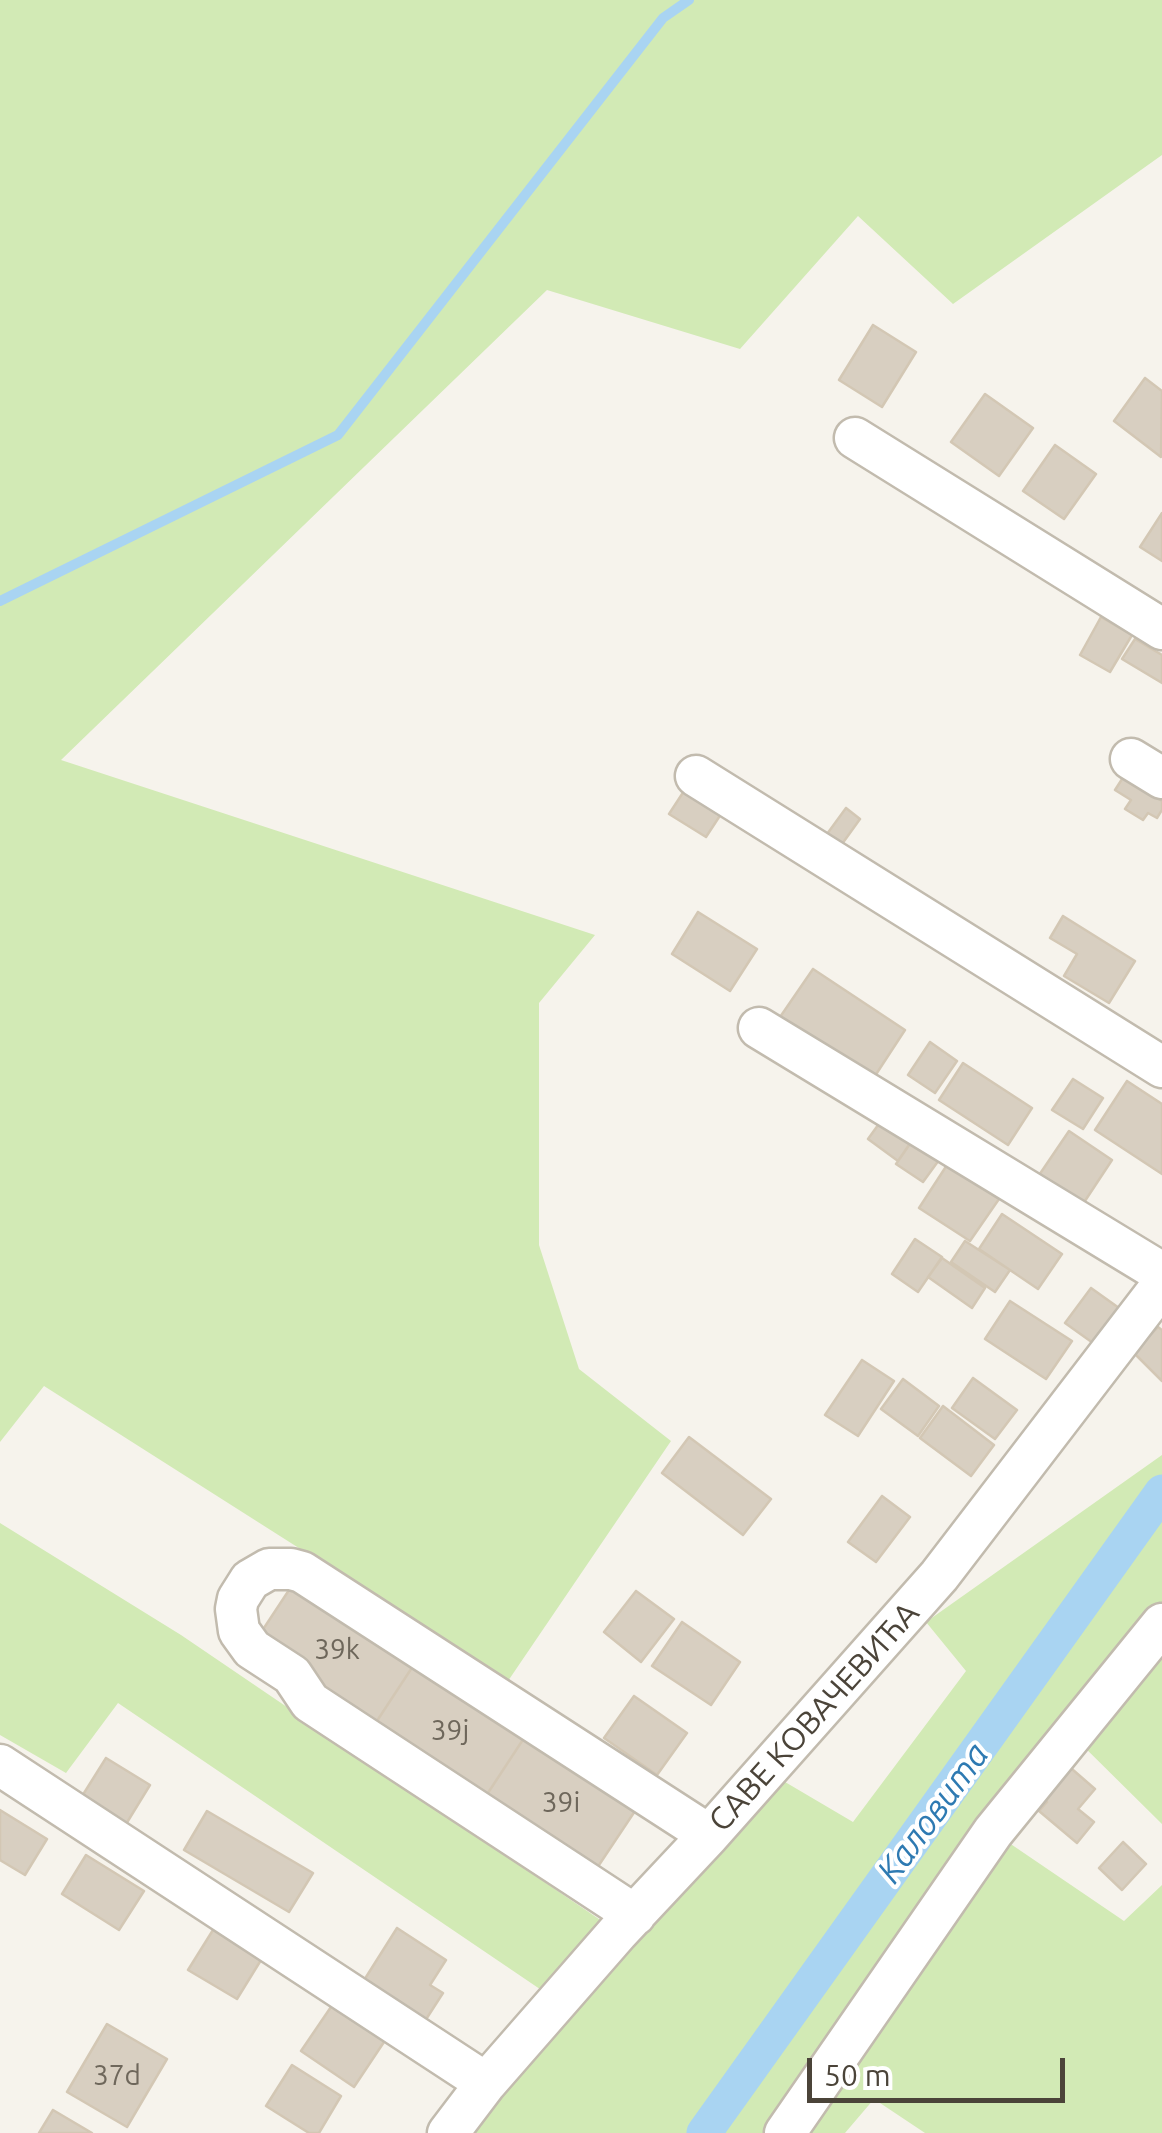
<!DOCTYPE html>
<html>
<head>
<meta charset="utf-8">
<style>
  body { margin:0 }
  #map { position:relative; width:1162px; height:2133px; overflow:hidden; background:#f6f3ec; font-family:Ubuntu,sans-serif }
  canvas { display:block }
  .scale { position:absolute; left:807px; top:2058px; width:258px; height:45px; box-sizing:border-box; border:5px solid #4b4439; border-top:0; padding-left:12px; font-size:30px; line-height:35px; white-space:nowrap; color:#4b4439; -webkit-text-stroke:8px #fff; paint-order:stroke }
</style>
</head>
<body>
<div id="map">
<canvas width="1162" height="2133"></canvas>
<div class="scale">50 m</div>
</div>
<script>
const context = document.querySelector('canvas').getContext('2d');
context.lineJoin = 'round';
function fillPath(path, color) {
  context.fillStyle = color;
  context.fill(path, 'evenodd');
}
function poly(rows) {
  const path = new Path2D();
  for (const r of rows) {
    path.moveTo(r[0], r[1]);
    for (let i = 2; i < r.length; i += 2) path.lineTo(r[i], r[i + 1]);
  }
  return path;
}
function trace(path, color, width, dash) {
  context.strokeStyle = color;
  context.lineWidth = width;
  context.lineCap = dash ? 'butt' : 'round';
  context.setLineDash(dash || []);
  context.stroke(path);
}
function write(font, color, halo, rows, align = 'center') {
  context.font = font + ' Ubuntu,sans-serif';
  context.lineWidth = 8;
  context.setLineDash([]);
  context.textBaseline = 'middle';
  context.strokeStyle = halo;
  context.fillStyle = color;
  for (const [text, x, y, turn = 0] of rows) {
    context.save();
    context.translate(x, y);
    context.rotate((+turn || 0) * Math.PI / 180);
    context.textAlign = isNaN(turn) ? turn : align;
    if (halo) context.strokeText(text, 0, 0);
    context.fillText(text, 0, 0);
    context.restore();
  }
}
const green = poly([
  [0,0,1162,0,1162,155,953,304,858,216,740,349,547,290,61,760,595,935,539,1003,539,1245,579,1369,671,1441,508,1681,44,1386,0,1442],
  [1162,1455,1162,1824,1071,1734,993,1832,1124,1921,1162,1885,1162,2133,925,2133,874,2099,845,2133,462,2133,550,2026,780,1779,853,1822,966,1671,926,1622],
  [0,1523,181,1635,618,1932,559,2002,118,1703,66,1773,0,1735]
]);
const stream = poly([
  [0,601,338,435,663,18,689,0]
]);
const canal = poly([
  [704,2133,1162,1492]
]);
const building = poly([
  [873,325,916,352,882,407,839,380,873,325],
  [1145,378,1162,391,1161,457,1114,421,1145,378],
  [985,394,1033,428,999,476,951,442,985,394],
  [1055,445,1096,474,1064,519,1023,491,1055,445],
  [1162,513,1162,561,1140,547,1162,513],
  [1101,617,1132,635,1110,672,1080,655,1101,617],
  [1135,639,1162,655,1162,683,1122,659,1135,639],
  [1124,776,1162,801,1162,810,1157,818,1148,813,1143,820,1125,809,1131,800,1115,790,1124,776],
  [686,788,723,811,706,837,669,814,686,788],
  [846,808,860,819,842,844,827,834,846,808],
  [698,912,757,949,730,991,672,954,698,912],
  [1063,916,1135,961,1109,1003,1064,976,1077,954,1050,938,1063,916],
  [813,969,905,1030,871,1082,778,1020,813,969],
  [930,1042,957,1061,935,1093,908,1075,930,1042],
  [963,1063,1032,1108,1008,1145,939,1100,963,1063],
  [1073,1079,1103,1098,1083,1129,1052,1110,1073,1079],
  [1127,1081,1162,1104,1162,1174,1095,1130,1127,1081],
  [881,1121,911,1142,898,1161,868,1139,881,1121],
  [1069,1131,1112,1160,1077,1213,1033,1184,1069,1131],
  [912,1141,939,1160,923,1182,896,1164,912,1141],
  [947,1165,999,1199,970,1241,919,1208,947,1165],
  [1002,1214,1062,1254,1038,1289,979,1249,1002,1214],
  [915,1239,942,1257,918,1292,892,1274,915,1239],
  [965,1241,1010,1270,995,1292,951,1262,965,1241],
  [942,1258,985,1288,972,1308,928,1277,942,1258],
  [1091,1288,1119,1308,1093,1343,1065,1323,1091,1288],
  [1010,1301,1072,1341,1046,1379,985,1339,1010,1301],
  [1158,1327,1162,1330,1162,1381,1133,1352,1158,1327],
  [862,1360,894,1381,858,1436,825,1415,862,1360],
  [973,1378,1017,1410,995,1439,952,1408,973,1378],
  [903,1379,939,1406,918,1436,881,1409,903,1379],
  [943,1406,994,1445,971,1476,920,1438,943,1406],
  [689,1437,771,1499,743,1535,662,1473,689,1437],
  [882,1496,910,1517,876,1562,848,1542,882,1496],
  [295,1581,417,1660,371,1730,315,1693,322,1683,256,1640,295,1581],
  [636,1591,674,1619,641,1662,604,1632,636,1591],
  [682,1622,740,1662,711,1705,652,1666,682,1622],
  [417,1660,528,1732,482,1802,371,1730,417,1660],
  [634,1696,687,1733,657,1775,604,1738,634,1696],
  [528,1732,639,1805,593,1874,482,1802,528,1732],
  [106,1758,150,1785,123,1829,79,1801,106,1758],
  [1065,1763,1095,1789,1078,1809,1094,1822,1077,1843,1039,1811,1047,1802,1038,1794,1065,1763],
  [0,1810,47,1839,25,1875,0,1860,0,1810],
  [207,1811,313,1873,289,1912,184,1850,207,1811],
  [1123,1842,1146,1864,1122,1890,1099,1868,1123,1842],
  [86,1855,144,1891,119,1930,62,1894,86,1855],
  [397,1928,446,1960,430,1985,443,1993,423,2024,361,1985,397,1928],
  [213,1930,261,1960,237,1999,188,1970,213,1930],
  [333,2004,386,2039,354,2087,301,2051,333,2004],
  [107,2024,167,2059,127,2127,67,2092,107,2024],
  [292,2065,341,2096,319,2133,309,2133,266,2106,292,2065],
  [53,2110,92,2133,39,2133,53,2110]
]);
const minor = poly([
  [855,438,1162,629],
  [1131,759,1162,778],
  [696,776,1162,1067],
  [759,1028,1162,1273],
  [0,1765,486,2083],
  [635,1915,310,1702,292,1675,252,1649,239,1631,236,1609,238,1599,250,1580,269,1569,291,1569,302,1572,709,1835],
  [448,2133,486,2083,618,1932,709,1835,939,1576,1162,1285],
  [785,2133,993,1832,1162,1624]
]);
const numberNames = [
  ["39k",337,1650],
  ["39j",450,1731],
  ["39i",561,1803],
  ["37d",117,2076]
];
const streetNames = [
  ["САВЕ КОВАЧЕВИЋА",814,1717,-48]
];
const waterNames = [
  ["Каловита",933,1813,-54]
];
fillPath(green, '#d2eab5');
trace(stream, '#a9d4f2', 10);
trace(canal, '#a9d4f2', 35);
fillPath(building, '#d8cfc1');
trace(building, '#d3c7b4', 2.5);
trace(minor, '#c2bbae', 45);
trace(minor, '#fff', 40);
write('28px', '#6e675b', null, numberNames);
write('32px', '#4b4439', '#fff', streetNames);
write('italic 35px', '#2e7ab2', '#fff', waterNames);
</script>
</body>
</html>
